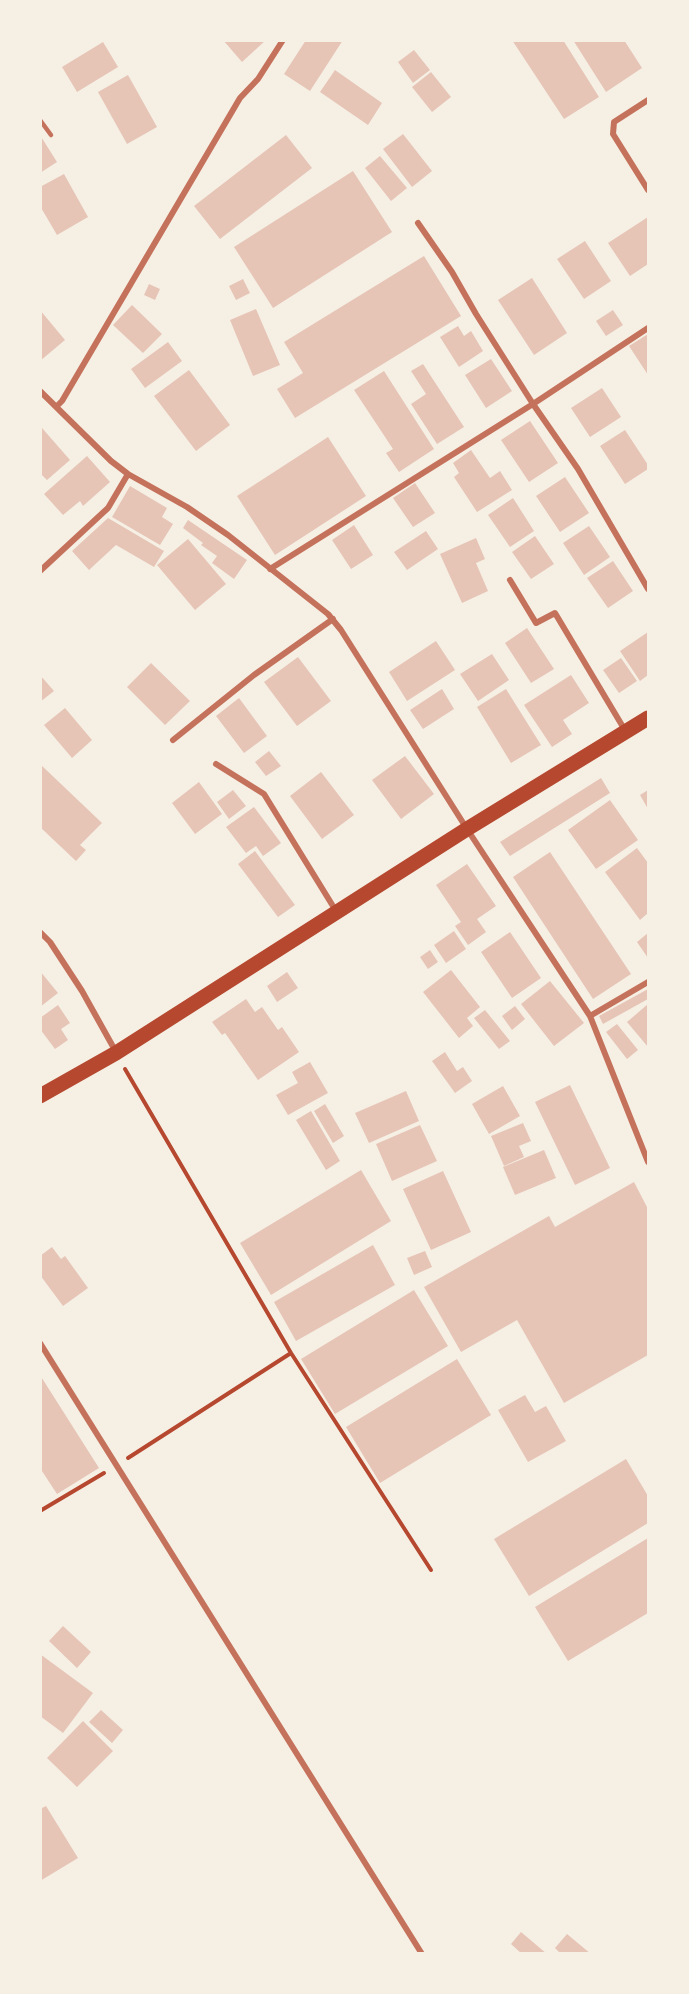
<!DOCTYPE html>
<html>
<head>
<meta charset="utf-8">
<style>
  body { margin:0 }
  #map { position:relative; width:689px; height:1994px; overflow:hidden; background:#f6efe4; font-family:"DM Sans",sans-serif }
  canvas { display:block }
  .frame { position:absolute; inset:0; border:42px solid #f6efe4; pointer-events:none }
</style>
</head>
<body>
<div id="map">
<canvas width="689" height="1994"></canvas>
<div class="frame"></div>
</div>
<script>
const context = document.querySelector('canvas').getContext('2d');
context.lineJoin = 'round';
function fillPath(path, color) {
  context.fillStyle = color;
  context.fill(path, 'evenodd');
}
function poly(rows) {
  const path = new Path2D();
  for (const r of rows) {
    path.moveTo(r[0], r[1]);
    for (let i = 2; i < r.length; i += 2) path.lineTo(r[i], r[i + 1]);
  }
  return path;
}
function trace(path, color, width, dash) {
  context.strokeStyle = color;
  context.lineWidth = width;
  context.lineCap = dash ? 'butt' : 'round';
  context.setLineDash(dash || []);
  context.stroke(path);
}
const building = poly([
  [223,40,266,40,242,62],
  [306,40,343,40,310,91,284,74],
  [512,40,563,40,599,97,564,119],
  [573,40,624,40,642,68,606,92],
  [103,42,118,67,77,92,62,67],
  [414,50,430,70,413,83,398,62],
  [335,70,382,103,368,125,320,92],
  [431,72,451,97,432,112,412,87],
  [128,75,157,127,127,144,98,92],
  [403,134,432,171,412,187,383,149],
  [40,135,57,162,40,173],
  [286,135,312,168,220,239,194,206],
  [380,156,407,188,391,201,365,168],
  [353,171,392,232,273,308,234,247],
  [64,174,88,217,57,235,40,206,40,187],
  [648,217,648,264,630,276,608,243],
  [585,241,611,281,584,299,557,259],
  [424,256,461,316,295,418,277,389,303,373,284,342],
  [532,278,567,333,534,355,498,300],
  [243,279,250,293,236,300,229,286],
  [149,284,160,289,155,300,144,295],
  [132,305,162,334,143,353,113,325],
  [256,309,280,365,253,376,230,320],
  [40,310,65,340,40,361],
  [613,310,623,325,606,336,596,321],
  [458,326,464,336,471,331,483,351,459,367,440,337],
  [648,334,648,375,629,346],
  [168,342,182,361,145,388,131,369],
  [491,359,512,391,486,408,465,375],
  [423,364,464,427,437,444,411,404,426,394,411,371],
  [189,370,230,425,196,451,154,396],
  [384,371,434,449,399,472,386,453,393,449,354,390],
  [602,388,621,417,590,437,571,408],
  [530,421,558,463,529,482,501,440],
  [42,428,70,460,47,480,40,473,40,429],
  [625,430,648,465,648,469,625,484,600,446],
  [328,437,366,496,275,555,237,496],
  [471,450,490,478,500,471,512,490,477,512,454,477,459,473,453,463],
  [87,456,110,482,83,506,80,501,63,515,44,494],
  [565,477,589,513,560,532,536,496],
  [415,483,435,513,413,527,393,498],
  [130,486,167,508,162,517,173,524,160,545,112,517],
  [513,498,534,531,510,547,488,515],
  [108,518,164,551,154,567,116,545,89,570,72,551],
  [188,520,247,560,234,579,212,563,217,556,201,545,203,543,183,528],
  [354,525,373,555,351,569,332,540],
  [589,526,610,557,584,575,563,543],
  [426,531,438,549,407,570,394,552],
  [535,536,554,564,531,579,512,552],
  [476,538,485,559,476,563,488,591,462,603,440,554],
  [188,539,226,584,195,610,157,565],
  [613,561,633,591,608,608,587,578],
  [527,628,554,669,531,683,505,643],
  [648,632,648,675,640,681,620,651],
  [436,641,455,670,407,701,389,672],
  [492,654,509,680,478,701,460,674],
  [298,657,331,701,297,726,264,682],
  [621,658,637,681,619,693,603,670],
  [151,663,190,701,165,725,127,687],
  [40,675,54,691,40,702],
  [571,675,589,703,563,720,572,734,552,747,524,705],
  [442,689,454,709,423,729,410,710],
  [506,689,541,745,511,763,477,707],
  [239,698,267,736,244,753,216,716],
  [65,708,92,740,72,758,44,725],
  [269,751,281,766,266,776,255,762],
  [405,756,434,794,401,819,372,780],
  [40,764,102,823,80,845,86,850,76,861,40,827],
  [321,772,354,815,322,839,290,796],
  [601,778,610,793,510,856,500,842],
  [199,782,222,814,195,834,172,803],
  [233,790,246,806,229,819,217,802],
  [648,790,648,809,640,795],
  [610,800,638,840,596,869,568,830],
  [254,807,281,843,263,856,256,846,246,853,226,827],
  [637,848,648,863,648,913,640,920,605,872],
  [255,851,295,905,278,917,238,864],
  [550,852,631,974,593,999,513,877],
  [467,864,496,906,477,919,486,932,468,945,455,926,461,922,436,885],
  [454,931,466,949,446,963,434,945],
  [510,932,541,978,512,998,481,952],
  [648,933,648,958,637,942],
  [430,950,438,962,428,969,420,957],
  [451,970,480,1007,467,1018,473,1026,459,1038,423,992],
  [40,971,58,993,40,1007],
  [287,972,298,988,277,1002,267,986],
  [550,981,584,1023,554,1046,521,1004],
  [648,989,648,999,603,1024,599,1016],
  [246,999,255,1012,262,1007,278,1030,282,1027,299,1052,258,1080,225,1033,222,1035,212,1022],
  [648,1004,648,1047,627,1022],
  [58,1005,70,1023,61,1029,68,1040,55,1049,40,1029,40,1018],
  [515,1006,525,1019,512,1030,502,1016],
  [485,1010,510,1041,499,1049,474,1018],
  [617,1024,638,1050,627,1059,606,1032],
  [445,1052,457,1071,463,1067,472,1081,455,1093,432,1061],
  [310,1062,328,1093,288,1115,276,1095,298,1083,292,1072],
  [570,1085,610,1168,575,1185,535,1102],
  [503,1086,520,1116,489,1134,472,1104],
  [406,1091,419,1121,369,1143,355,1113],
  [325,1104,344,1136,333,1143,314,1111],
  [311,1111,340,1161,326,1170,296,1120],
  [523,1123,531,1141,519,1146,524,1157,504,1166,491,1136],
  [420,1125,437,1161,392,1181,376,1144],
  [544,1150,556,1178,515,1195,503,1167],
  [361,1170,391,1221,271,1295,240,1243],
  [443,1171,471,1232,431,1250,403,1189],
  [634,1182,648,1209,648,1355,564,1403,517,1320,461,1352,424,1287,549,1216,555,1227],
  [373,1245,395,1285,296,1341,274,1302],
  [52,1247,61,1259,65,1256,88,1288,63,1306,40,1275,40,1256],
  [425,1251,432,1267,414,1275,407,1258],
  [414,1290,448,1346,335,1414,301,1359],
  [457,1359,491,1415,380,1483,346,1427],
  [40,1375,99,1468,57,1494,40,1468],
  [525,1395,535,1412,546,1406,566,1441,528,1462,498,1410],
  [626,1459,648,1496,648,1523,529,1596,494,1539],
  [648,1538,648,1613,568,1661,535,1607],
  [63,1626,91,1652,77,1668,49,1641],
  [40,1654,93,1693,63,1733,40,1716],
  [101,1710,123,1730,112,1743,89,1722],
  [83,1721,113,1751,77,1787,47,1758],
  [46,1806,78,1858,40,1881,40,1809],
  [521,1932,547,1954,522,1954,511,1944],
  [567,1934,591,1954,561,1954,555,1948]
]);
const path = poly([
  [125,1069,291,1353,431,1570],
  [128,1458,291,1353],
  [40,1511,104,1473]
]);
const service = poly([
  [40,120,51,135]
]);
const minor = poly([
  [648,100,614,122,613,134,648,190],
  [418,223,452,272,476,314,533,404,578,469,648,589],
  [40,391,111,461,128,474,187,507,228,535,328,614,341,630,467,829,590,1016,648,1162],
  [56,407,62,401,240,98,258,79,283,40],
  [270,569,533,404,648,328],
  [40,571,108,508,128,474],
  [510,580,536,623,555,613,626,732],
  [173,740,254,675,333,619],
  [216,764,264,794,336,911],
  [40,932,50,942,82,991,116,1052],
  [590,1016,648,982],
  [40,1343,422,1954]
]);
const primary = poly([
  [40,1096,116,1053,467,829,648,718]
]);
fillPath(building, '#e6c5b7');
trace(path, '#b5482f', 4);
trace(service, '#c5725c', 4.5);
trace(minor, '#c5725c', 6);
trace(primary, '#b5482f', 15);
</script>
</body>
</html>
